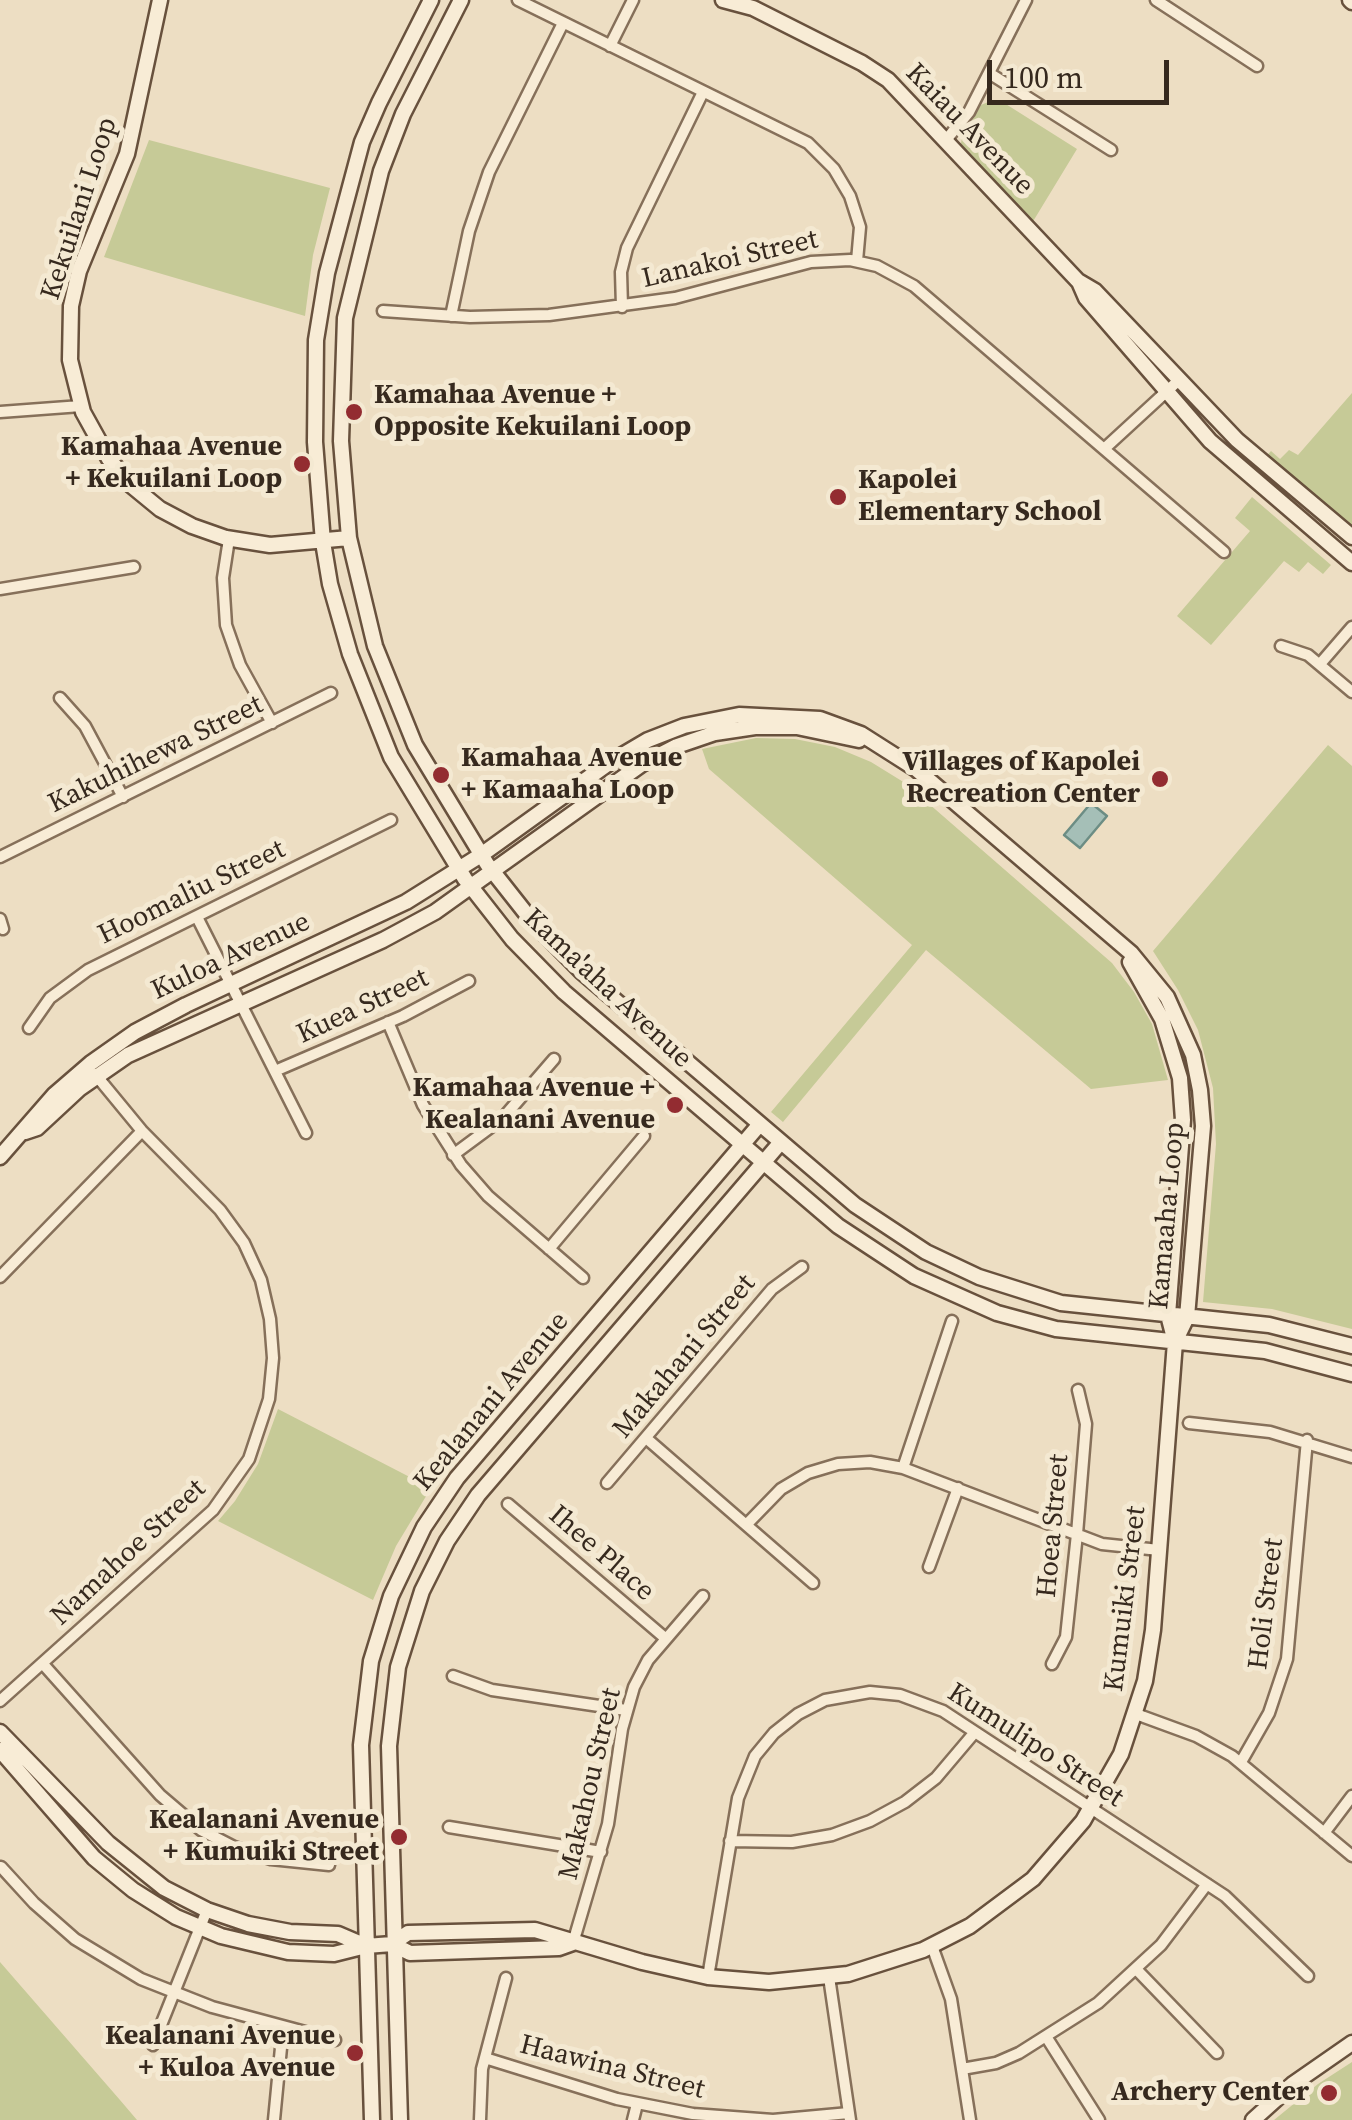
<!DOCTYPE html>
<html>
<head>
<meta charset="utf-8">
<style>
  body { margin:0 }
  #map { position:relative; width:1352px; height:2120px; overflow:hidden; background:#eddec3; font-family:"Source Serif 4",serif }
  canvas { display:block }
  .scale { position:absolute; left:987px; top:60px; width:182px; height:45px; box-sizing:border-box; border:5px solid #36291e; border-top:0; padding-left:12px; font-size:30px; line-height:35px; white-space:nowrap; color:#36291e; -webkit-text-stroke:8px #f4e9d2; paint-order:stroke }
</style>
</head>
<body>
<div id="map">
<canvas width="1352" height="2120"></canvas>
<div class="scale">100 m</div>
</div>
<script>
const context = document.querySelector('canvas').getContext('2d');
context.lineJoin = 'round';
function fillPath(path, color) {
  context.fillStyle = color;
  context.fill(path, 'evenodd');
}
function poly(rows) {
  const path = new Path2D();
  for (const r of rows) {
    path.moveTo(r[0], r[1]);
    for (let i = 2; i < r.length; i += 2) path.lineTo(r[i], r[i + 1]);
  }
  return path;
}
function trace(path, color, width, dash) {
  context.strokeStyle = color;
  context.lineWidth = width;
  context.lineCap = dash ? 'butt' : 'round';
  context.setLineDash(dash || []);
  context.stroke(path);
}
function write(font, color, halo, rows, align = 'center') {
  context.font = font + ' "Source Serif 4",serif';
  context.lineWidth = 10;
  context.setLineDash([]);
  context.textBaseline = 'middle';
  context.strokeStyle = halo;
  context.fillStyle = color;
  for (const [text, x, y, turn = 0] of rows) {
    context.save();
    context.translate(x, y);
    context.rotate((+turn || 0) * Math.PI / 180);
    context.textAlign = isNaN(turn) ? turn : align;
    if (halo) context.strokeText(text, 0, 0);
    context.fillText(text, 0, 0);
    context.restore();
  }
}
const green = poly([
  [993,100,1001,101,1077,149,1029,228,960,148,962,138,981,105],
  [149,140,330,188,313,255,305,316,104,257],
  [1352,393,1352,541,1261,462,1271,451,1280,459,1289,450,1298,455],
  [1252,497,1331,565,1323,574,1308,562,1299,572,1284,561,1211,645,1177,616,1250,531,1235,518],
  [756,738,795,739,835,747,871,762,905,783,1112,963,1134,992,1152,1024,1168,1080,1091,1089,926,950,783,1122,771,1112,912,945,709,769,702,749],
  [1328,745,1352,766,1352,1329,1272,1309,1203,1302,1216,1144,1213,1088,1198,1030,1178,990,1153,951],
  [278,1409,431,1488,396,1546,373,1600,218,1521,235,1501,258,1464],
  [0,1962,120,2100,137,2120,0,2120],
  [1352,2062,1352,2120,1274,2120,1318,2084]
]);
const water = poly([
  [1091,803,1107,816,1080,848,1064,835,1091,803]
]);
const street = poly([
  [518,0,808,143,834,169,850,196,860,227,857,261],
  [1156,0,1257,66],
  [610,46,633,0],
  [989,73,1111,150],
  [946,140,969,112,1026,0],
  [622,307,621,272,627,248,703,92],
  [383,311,470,317,549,315,675,298,811,262,850,260,877,266,914,286,1224,552],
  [451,316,469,231,489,172,563,23],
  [0,412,81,406],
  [1104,449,1179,380],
  [229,539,223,578,226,625,240,665,272,723],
  [0,589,134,567],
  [1281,646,1308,655,1352,692],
  [1320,664,1352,627],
  [60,698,85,726,123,797],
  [0,857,331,693],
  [197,917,306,1133],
  [0,919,3,929],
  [388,1022,423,1105,461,1165,488,1196,583,1278],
  [29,1028,50,998,88,970,391,820],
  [275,1071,403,1016,469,981],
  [453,1155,503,1118,554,1059],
  [549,1249,644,1136],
  [0,1277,142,1131],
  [1189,1423,1270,1432,1352,1457],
  [646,1438,813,1583],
  [903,1468,952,1321],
  [607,1483,772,1289,802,1267],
  [508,1504,665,1638],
  [747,1524,781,1489,808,1473,838,1464,870,1462,903,1468,1102,1544,1159,1550],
  [929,1567,958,1488],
  [43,1664,160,1795,201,1830,234,1847,271,1859,329,1865],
  [1052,1664,1066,1637,1077,1534,1086,1424,1078,1390],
  [453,1676,492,1690,626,1710],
  [0,1701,213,1510,249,1459,269,1399,273,1358,270,1319,261,1280,244,1243,220,1210,142,1131,95,1074],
  [1136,1714,1196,1736,1232,1756,1352,1856],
  [1241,1762,1269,1713,1287,1659,1307,1440],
  [449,1827,601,1852],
  [1324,1833,1352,1796],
  [730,1841,792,1842,832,1835,870,1821,905,1802,936,1778,975,1732],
  [1,1867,34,1903,75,1939,141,1979,212,2007,335,2040],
  [573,1943,608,1824,622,1729,634,1687,648,1660,703,1596],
  [932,1946,951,1999,970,2120],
  [1137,1970,1217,2053],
  [708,1977,738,1798,755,1756,774,1733,798,1714,825,1700,870,1692,900,1695,943,1711,1225,1896,1308,1976],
  [829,1977,850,2120],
  [1047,2038,1099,2120],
  [153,2045,207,1910],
  [485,2058,617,2099,693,2114,773,2120,849,2113],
  [962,2069,996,2063,1019,2053,1098,2003,1161,1945,1207,1884],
  [274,2120,283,2027],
  [480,2120,482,2069,506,1978],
  [633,2120,637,2104]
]);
const secondary = poly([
  [160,0,127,154,79,271,71,306,70,360,83,412,109,459,132,486,160,509,192,526,226,538,270,545,349,538],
  [431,0,379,103,362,142,327,273,316,340,315,442,323,542,330,584,350,654,391,757,465,879,512,939,564,992,838,1226,914,1276,997,1313,1056,1329,1265,1351,1352,1374],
  [461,0,403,114,381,171,345,318,341,441,349,538,375,646,415,745,487,864,532,921,582,972,855,1205,926,1252,979,1277,1061,1303,1269,1325,1352,1346],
  [723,0,753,8,862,63,888,80,1078,281,1095,291,1237,440,1352,537],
  [1350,0,1352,2],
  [1079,282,1086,298,1210,441,1352,563],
  [25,1132,37,1128,79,1089,128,1055,383,940,435,912,642,764,677,746,715,733,755,727,797,727,859,740],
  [0,1157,54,1095,91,1063,135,1032,186,1005,406,902,481,855,609,763,648,740,684,726,739,715,820,719,861,734,916,769,1131,953,1167,997,1193,1055,1200,1090,1203,1126,1187,1317,1175,1342],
  [0,1732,108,1843,164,1888,207,1910,248,1924,290,1932,338,1934,366,1946],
  [0,1750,94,1858,133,1890,176,1917,221,1936,288,1952,334,1954,366,1946,392,1944],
  [392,1944,408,1933,535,1930,642,1962,708,1977,769,1982,848,1974,923,1950,970,1926,1033,1879,1083,1821,1121,1754,1145,1681,1153,1630,1175,1342,1168,1315,1183,1120,1180,1078,1162,1019,1130,962],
  [392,1944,410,1953,559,1948,573,1943],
  [372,2120,361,1745,371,1661,391,1596,424,1527,457,1478,760,1124],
  [400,2120,389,1746,398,1667,422,1591,447,1541,478,1495,781,1142],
  [1253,2120,1293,2084,1352,2043]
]);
const markers = [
  [354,412,10,"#932c31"],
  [302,464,10,"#932c31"],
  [838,497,10,"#932c31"],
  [441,775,10,"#932c31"],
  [1160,779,10,"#932c31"],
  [675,1105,10,"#932c31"],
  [399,1837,10,"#932c31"],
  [355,2053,10,"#932c31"],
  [1329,2093,10,"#932c31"]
];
const streetNames = [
  ["Kaiau Avenue",969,130,46],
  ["Kekuilani Loop",80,209,-72],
  ["Lanakoi Street",730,260,-13],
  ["Kakuhihewa Street",156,755,-26],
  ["Hoomaliu Street",192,893,-26],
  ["Kuloa Avenue",231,957,-25],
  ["Kama'aha Avenue",607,989,43],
  ["Kuea Street",363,1007,-25],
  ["Kamaaha Loop",1168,1216,-85],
  ["Makahani Street",685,1357,-50],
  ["Kealanani Avenue",492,1402,-50],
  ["Hoea Street",1054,1526,-85],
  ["Namahoe Street",129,1553,-43],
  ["Ihee Place",601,1554,41],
  ["Kumuiki Street",1126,1599,-83],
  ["Holi Street",1267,1604,-83],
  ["Kumulipo Street",1035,1746,33],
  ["Makahou Street",591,1784,-77],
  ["Haawina Street",612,2068,14]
];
const poiNames = [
  ["Kamahaa Avenue +",374,396,"left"],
  ["Opposite Kekuilani Loop",374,428,"left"],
  ["Kamahaa Avenue",282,448],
  ["+ Kekuilani Loop",282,480],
  ["Kapolei",858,481,"left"],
  ["Elementary School",858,513,"left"],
  ["Kamahaa Avenue",461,759,"left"],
  ["+ Kamaaha Loop",461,791,"left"],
  ["Villages of Kapolei",1140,763],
  ["Recreation Center",1140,795],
  ["Kamahaa Avenue +",655,1089],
  ["Kealanani Avenue",655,1121],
  ["Kealanani Avenue",379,1821],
  ["+ Kumuiki Street",379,1853],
  ["Kealanani Avenue",335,2037],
  ["+ Kuloa Avenue",335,2069],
  ["Archery Center",1309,2093]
];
fillPath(green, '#c6ca97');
fillPath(water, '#a5bfb7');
trace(water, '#6c8d84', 2.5);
trace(street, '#86705a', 15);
trace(secondary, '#68513d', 19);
trace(street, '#f8ecd6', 10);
trace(secondary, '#f8ecd6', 14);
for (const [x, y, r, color] of markers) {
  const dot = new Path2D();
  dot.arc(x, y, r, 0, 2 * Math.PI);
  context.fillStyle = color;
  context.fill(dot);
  trace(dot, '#f4e9d2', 4);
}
write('28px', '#36291e', '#f4e9d2', streetNames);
write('bold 28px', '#36291e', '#f4e9d2', poiNames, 'right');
</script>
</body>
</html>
